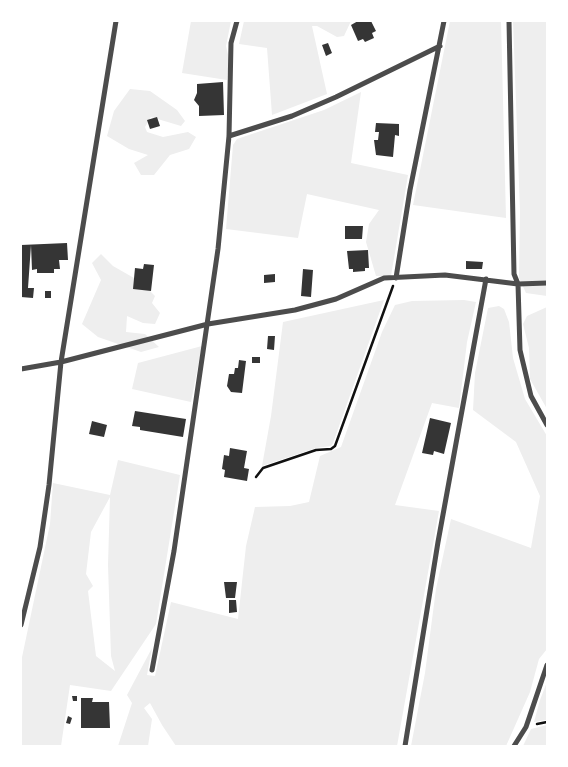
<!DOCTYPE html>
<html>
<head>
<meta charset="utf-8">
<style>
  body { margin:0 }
  #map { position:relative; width:568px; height:767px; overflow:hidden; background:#fff; font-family:"Alegreya Sans",sans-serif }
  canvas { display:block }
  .frame { position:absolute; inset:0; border:22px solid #fff; pointer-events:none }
</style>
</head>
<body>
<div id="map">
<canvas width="568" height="767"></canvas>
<div class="frame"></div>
</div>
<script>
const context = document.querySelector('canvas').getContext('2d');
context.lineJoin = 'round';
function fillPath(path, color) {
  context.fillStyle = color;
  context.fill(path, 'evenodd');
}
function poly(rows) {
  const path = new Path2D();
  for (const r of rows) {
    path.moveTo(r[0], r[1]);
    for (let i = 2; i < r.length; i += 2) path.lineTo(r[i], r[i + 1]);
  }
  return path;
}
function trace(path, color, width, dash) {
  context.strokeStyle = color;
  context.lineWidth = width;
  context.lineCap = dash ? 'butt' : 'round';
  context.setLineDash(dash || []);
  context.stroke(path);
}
const green = poly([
  [191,21,231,21,226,46,229,59,227,80,182,73],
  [244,21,351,21,344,36,337,37,317,26,312,26,327,94,272,115,267,48,239,44],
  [450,21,501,21,506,218,413,205],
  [513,21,547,21,547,296,526,293,519,278,520,211],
  [130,89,150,91,177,110,185,121,181,126,151,117,145,127,147,132,163,137,188,132,196,137,189,149,170,155,154,175,141,175,134,163,148,155,129,149,107,136,114,111],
  [361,92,351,163,408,175,391,276,376,276,366,242,369,224,379,210,307,194,298,238,226,229,233,145,237,139,324,110],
  [101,254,113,266,141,282,155,296,152,303,160,313,155,324,143,323,127,316,126,332,145,334,159,347,141,352,98,337,82,324,101,280,92,263],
  [384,300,333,443,331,446,316,448,262,466,271,416,283,322],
  [464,300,476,302,467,342,459,408,432,403,395,505,439,511,397,746,176,746,162,725,150,703,144,708,152,719,148,746,118,746,132,703,127,695,152,648,147,675,155,676,171,602,238,619,246,546,255,507,290,506,309,502,320,456,341,447,382,332,395,305,412,301],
  [499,306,504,309,509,322,513,358,525,399,547,436,547,649,539,659,530,692,506,746,411,746,425,673,436,589,451,519,531,548,540,496,516,442,473,410,475,373,488,308],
  [547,307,547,409,530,379,529,348,523,324,527,316],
  [202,346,191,402,132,389,138,363],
  [118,460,180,475,156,624,111,691,70,685,61,746,21,746,21,662,50,524,53,483,110,495],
  [110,497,108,565,111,656,115,671,96,656,88,591,93,586,86,574,91,532],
  [547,682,547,720,534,722,540,700],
  [547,725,547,746,523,746,531,729]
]);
const building = poly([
  [358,21,371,21,376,31,372,33,374,38,365,42,363,39,358,41,351,25],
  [328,43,332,53,326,56,322,45],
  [223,82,224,115,199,116,199,106,194,100,197,93,197,84],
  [157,117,160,126,150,129,147,120],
  [376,123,399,124,399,136,395,135,393,157,376,155,374,140,378,140,379,132,375,132],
  [345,226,363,226,362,239,345,239],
  [67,243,68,260,59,260,60,269,54,269,54,273,37,273,37,269,32,270,31,245,28,288,34,288,33,298,21,297,21,245],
  [368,250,369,268,365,268,365,271,353,272,353,269,349,269,347,251],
  [466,261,483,262,482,269,466,269],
  [144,264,154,265,151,291,133,289,135,268,143,269],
  [303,269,313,270,311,297,301,296],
  [275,274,275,282,264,283,264,275],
  [45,291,51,291,51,298,45,298],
  [268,336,275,336,274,350,267,349],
  [252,357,260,357,260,363,252,363],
  [239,360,246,361,242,393,231,392,227,386,229,374,234,374,235,368,238,368],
  [135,411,186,419,183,437,140,430,140,427,132,426],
  [430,418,451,423,444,454,434,451,433,455,422,453],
  [92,421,107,425,104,437,89,434],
  [230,448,247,451,244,468,249,469,247,481,224,477,225,470,222,469,224,455,229,456],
  [224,582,237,582,235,598,226,598],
  [229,600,236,600,237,612,229,613],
  [72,696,77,696,77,701,73,701],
  [81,698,93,698,92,702,109,702,110,728,81,728],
  [68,716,72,718,70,724,66,723]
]);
const path = poly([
  [256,477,263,468,316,450,331,449,335,446,393,286],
  [537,724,547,722]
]);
const minor = poly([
  [509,21,514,274,518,284,520,350,531,396,547,425],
  [229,136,292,116,336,97,440,46],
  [396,278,410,190,444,21],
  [21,369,61,362,208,324,295,310,336,299,384,278,445,275,518,284,547,283],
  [21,625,40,547,49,485,61,362,116,21],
  [152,670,174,551,218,249,229,136,231,43,237,21],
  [405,746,438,542,486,279],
  [514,746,526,727,547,665]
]);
fillPath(green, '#eee');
fillPath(building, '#353535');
trace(path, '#111', 2.5);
trace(minor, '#4c4c4c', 5);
</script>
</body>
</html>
